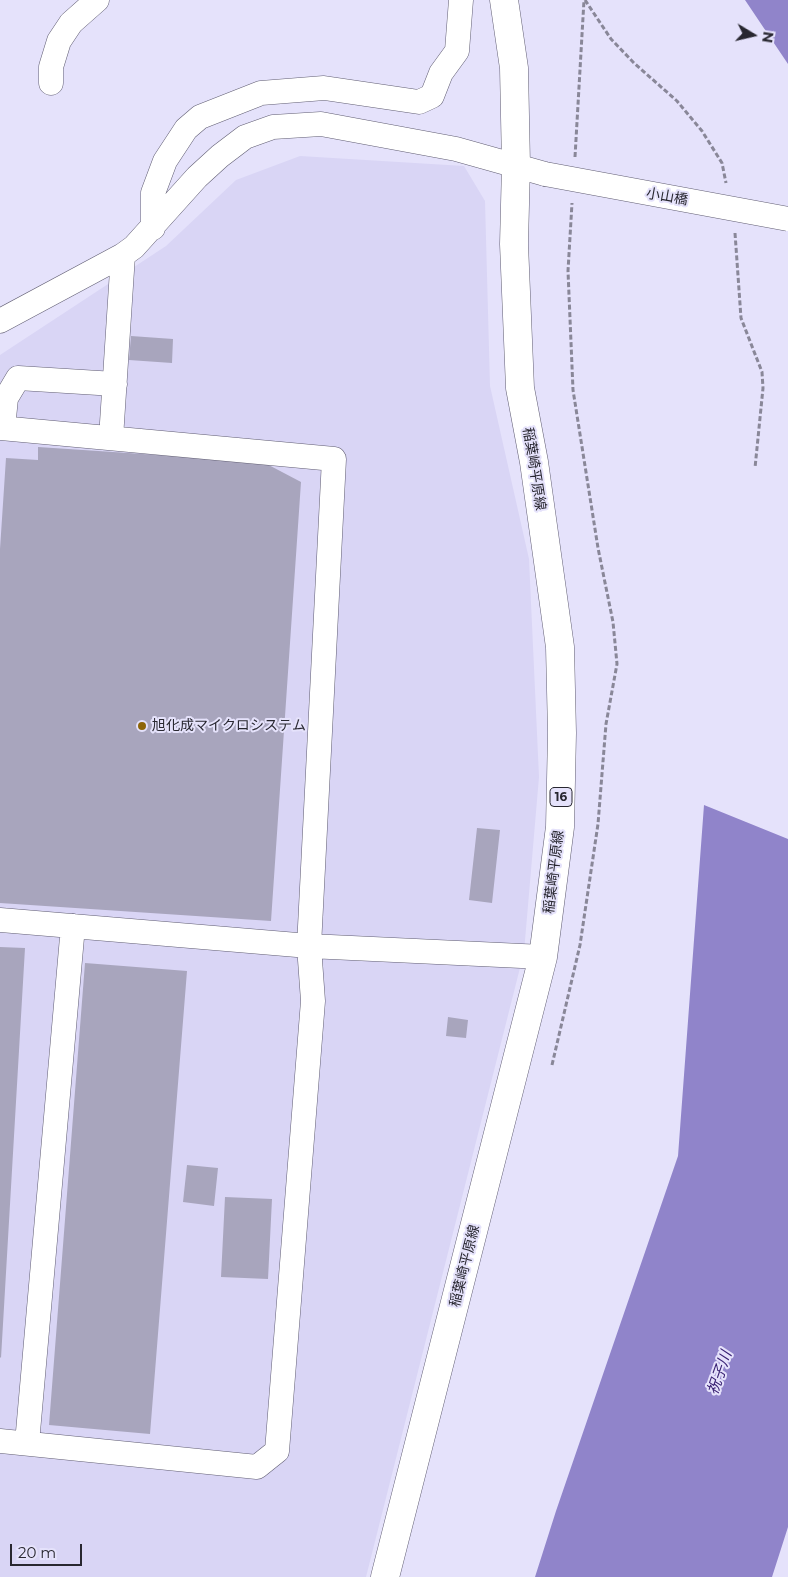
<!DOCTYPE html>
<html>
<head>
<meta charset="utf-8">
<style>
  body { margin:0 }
  #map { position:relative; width:788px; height:1577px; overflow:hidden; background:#e5e2fb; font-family:Montserrat,sans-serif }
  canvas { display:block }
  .north { position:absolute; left:728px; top:10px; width:50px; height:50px; -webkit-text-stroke:4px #e5e2fb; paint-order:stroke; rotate:99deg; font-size:14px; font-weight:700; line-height:20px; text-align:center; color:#282730 }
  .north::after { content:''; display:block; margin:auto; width:18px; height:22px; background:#282730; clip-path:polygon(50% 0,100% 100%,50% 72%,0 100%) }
  .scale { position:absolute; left:10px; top:1544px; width:72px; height:22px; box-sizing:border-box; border:2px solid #282730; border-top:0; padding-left:6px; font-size:15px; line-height:18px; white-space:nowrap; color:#282730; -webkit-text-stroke:4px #e5e2fb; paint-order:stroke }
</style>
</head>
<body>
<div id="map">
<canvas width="788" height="1577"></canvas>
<div class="north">N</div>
<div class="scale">20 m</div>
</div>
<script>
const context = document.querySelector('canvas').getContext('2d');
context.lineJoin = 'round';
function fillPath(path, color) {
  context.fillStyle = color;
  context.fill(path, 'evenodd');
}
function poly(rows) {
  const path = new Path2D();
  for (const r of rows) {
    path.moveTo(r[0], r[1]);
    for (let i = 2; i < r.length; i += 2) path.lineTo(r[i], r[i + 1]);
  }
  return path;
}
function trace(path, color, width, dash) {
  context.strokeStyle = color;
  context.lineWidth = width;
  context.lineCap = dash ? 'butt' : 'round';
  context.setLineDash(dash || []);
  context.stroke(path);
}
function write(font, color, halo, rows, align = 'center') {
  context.font = font + ' Montserrat,"Noto Sans JP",sans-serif';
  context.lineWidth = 4;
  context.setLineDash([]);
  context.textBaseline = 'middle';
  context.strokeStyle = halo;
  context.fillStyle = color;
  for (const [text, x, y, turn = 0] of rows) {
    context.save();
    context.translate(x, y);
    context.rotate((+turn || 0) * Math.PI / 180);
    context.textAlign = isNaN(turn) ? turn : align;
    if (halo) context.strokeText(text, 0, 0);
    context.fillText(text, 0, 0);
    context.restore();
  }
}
const built = poly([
  [300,156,464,166,485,201,490,386,529,559,539,777,524,952,366,1577,0,1577,0,355,166,246,236,180]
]);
const water = poly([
  [745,0,788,0,788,64],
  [704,805,788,839,788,1527,772,1577,535,1577,556,1511,678,1156]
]);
const building = poly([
  [131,336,173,339,172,363,129,360],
  [38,447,263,462,301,482,271,921,0,903,0,549,6,458,38,460],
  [477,828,500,830,492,903,469,900],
  [0,947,25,948,1,1358,0,1357],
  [85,963,187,971,150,1434,49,1425],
  [448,1017,468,1020,466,1038,446,1036],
  [187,1165,218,1168,214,1206,183,1202],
  [225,1197,272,1199,268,1279,221,1277]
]);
const path = poly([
  [585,0,611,39,634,63,677,101,702,131,722,163,726,183],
  [575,157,584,0],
  [735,233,741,318,762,372,763,388,755,468],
  [552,1065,580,945,598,824,606,724,617,664,613,622,598,548,573,390,568,271,572,203]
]);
const minor = poly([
  [51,83,51,67,59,41,71,23,97,0],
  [153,228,153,193,165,161,186,129,200,117,261,93,324,88,419,102,432,96,441,73,457,51,461,0],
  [0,321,123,255,134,247,197,177,220,156,245,137,273,127,321,124,456,149,545,174],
  [0,428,334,459,309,946,313,1001,277,1451,257,1467,0,1441],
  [3,428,6,398,18,378,115,384],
  [111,438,123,255],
  [0,920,309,946,543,957],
  [27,1443,73,926]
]);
const major = poly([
  [385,1577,543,957,560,827,562,733,560,647,534,462,520,388,514,244,516,165,514,68,504,0]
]);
const minorBridge = poly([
  [545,174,788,219]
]);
const markers = [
  [142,726,5,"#8d6508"]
];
const shields = [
  [561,797,22]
];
const shieldNames = [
  ["16",561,797]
];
const streetNames = [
  ["小山橋",667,197,10],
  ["稲葉崎平原線",534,469,81],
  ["稲葉崎平原線",554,872,-83],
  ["稲葉崎平原線",465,1266,-76]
];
const poiNames = [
  ["旭化成マイクロシステム",152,726]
];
const waterNames = [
  ["祝子川",720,1373,-71]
];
fillPath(built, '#d9d5f5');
fillPath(water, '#9084ca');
fillPath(building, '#a8a5bd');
trace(minor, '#615e73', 25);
trace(major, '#615e73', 29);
trace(path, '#898798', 3, [5, 2.5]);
trace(minor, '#fff', 24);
trace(major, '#fff', 28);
trace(minorBridge, '#615e73', 25, []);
trace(minorBridge, '#fff', 24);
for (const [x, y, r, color] of markers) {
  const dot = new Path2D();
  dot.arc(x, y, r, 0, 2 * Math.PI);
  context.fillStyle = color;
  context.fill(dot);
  trace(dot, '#e5e2fb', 2);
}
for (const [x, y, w] of shields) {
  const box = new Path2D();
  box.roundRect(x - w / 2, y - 9.5, w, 19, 4);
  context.fillStyle = '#e5e2fb';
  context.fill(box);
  trace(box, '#282730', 1);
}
write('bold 12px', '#282730', null, shieldNames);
write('14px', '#282730', '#e5e2fb', streetNames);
write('14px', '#282730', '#e5e2fb', poiNames, 'left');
write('italic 15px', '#392173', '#e5e2fb', waterNames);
</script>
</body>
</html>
